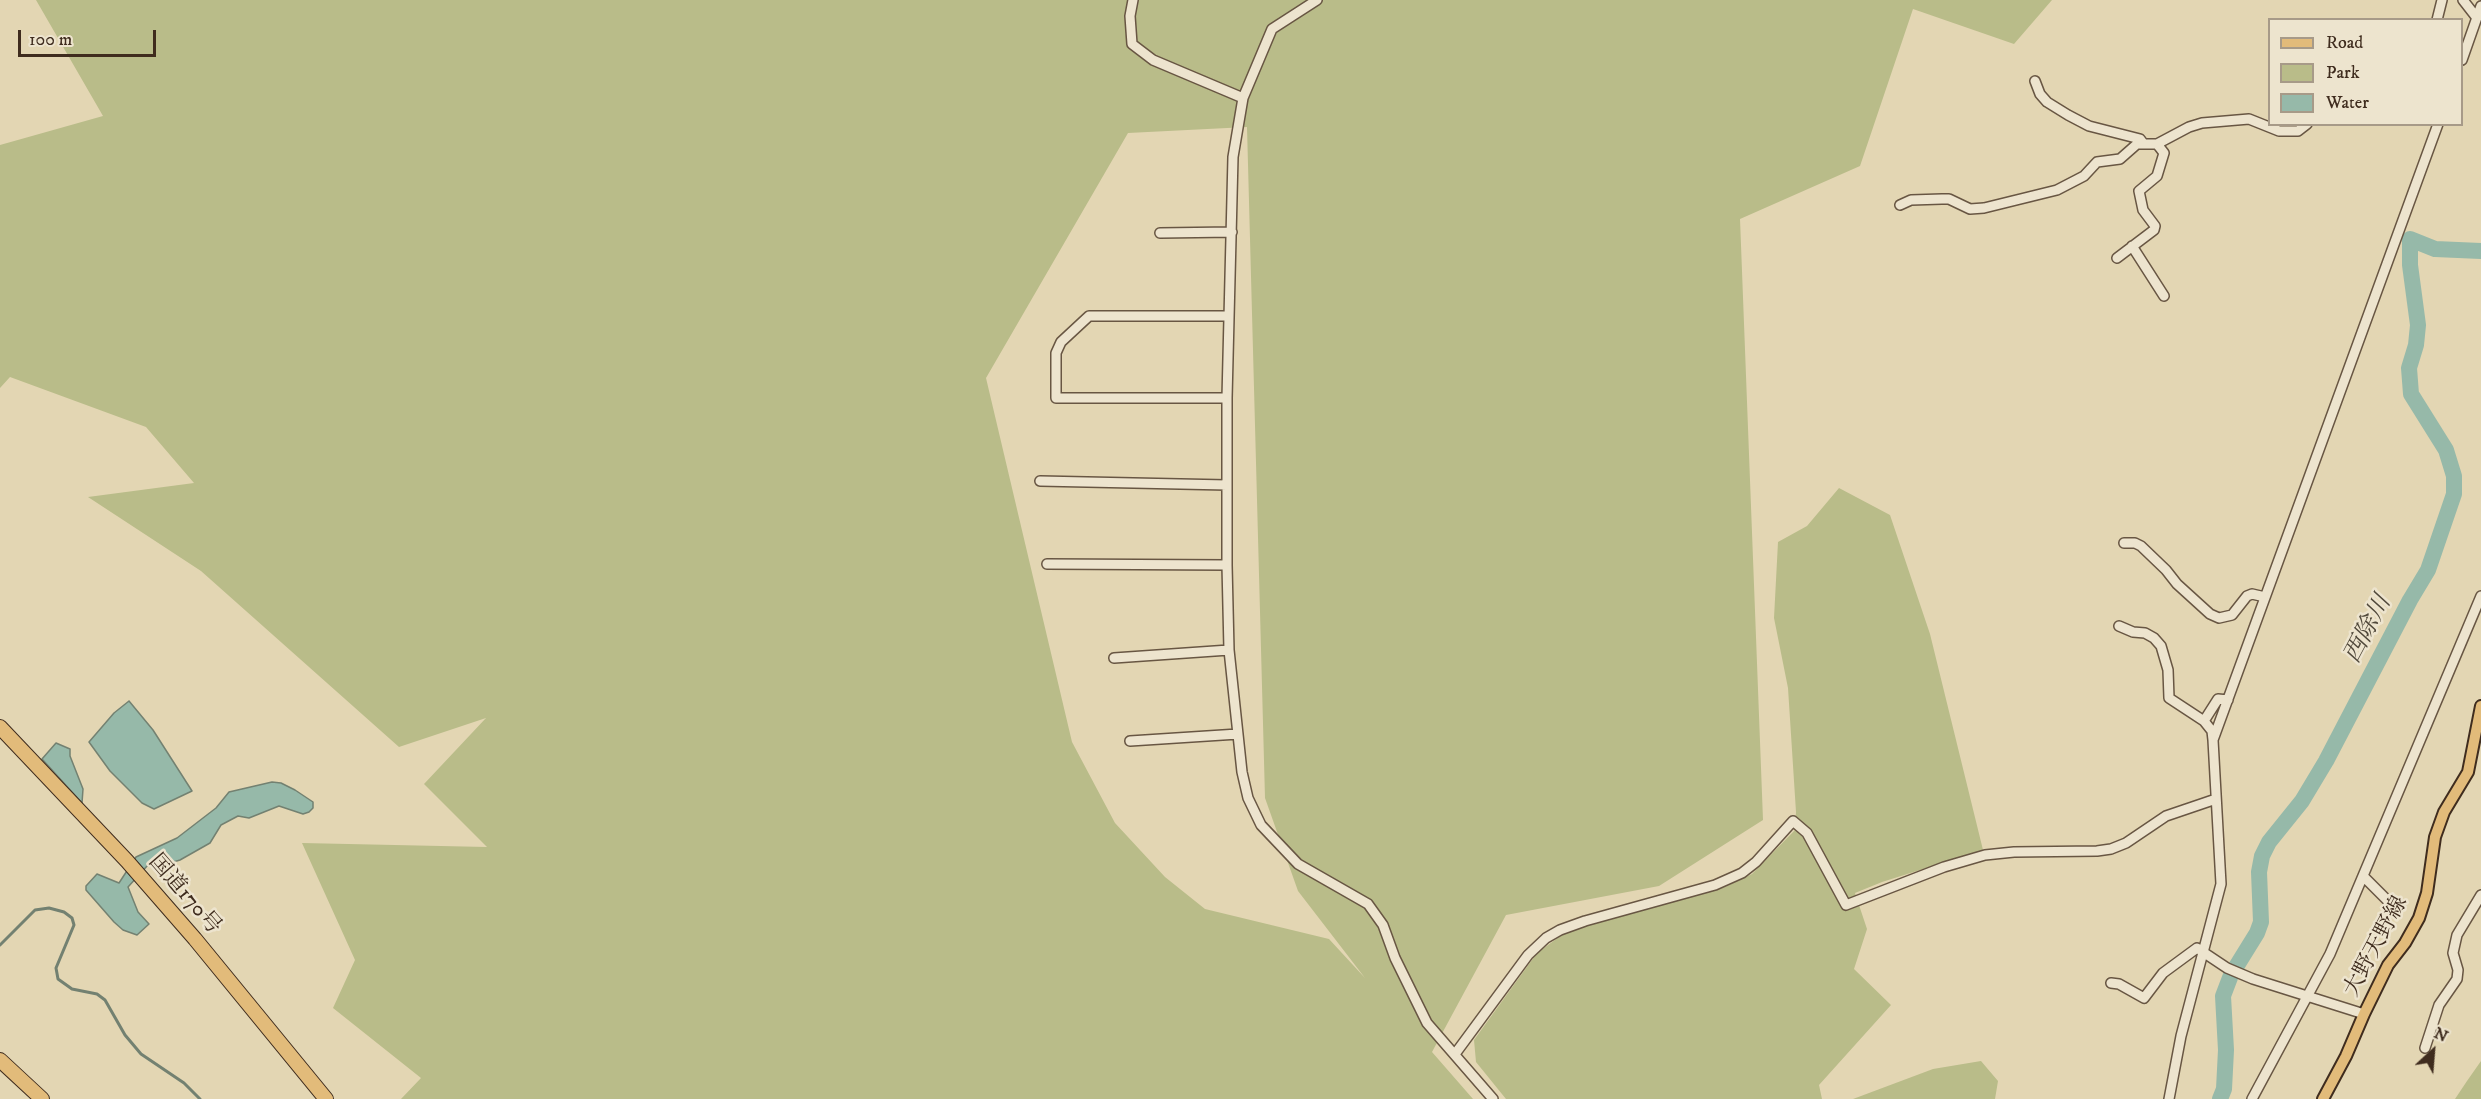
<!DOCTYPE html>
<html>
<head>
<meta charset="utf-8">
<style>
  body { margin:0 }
  #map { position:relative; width:2481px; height:1099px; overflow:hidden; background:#e3d6b3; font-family:"IM FELL DW Pica",serif }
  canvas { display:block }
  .legend { position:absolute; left:2268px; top:18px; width:195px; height:108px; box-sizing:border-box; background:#ede4ce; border:2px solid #a79a88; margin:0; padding:8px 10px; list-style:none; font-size:18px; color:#3f2c1e }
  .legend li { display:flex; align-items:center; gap:12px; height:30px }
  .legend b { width:30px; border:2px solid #a79a88 }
  .north { position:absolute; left:2403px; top:1021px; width:60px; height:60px; -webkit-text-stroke:4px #ede4ce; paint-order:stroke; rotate:26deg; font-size:16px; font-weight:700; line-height:24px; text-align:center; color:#3f2c1e }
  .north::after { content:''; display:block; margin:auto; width:21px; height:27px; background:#3f2c1e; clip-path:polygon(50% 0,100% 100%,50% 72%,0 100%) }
  .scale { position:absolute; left:18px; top:30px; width:138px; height:27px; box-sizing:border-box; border:3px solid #3f2c1e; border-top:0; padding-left:8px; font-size:18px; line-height:21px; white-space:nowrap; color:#3f2c1e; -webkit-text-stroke:4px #ede4ce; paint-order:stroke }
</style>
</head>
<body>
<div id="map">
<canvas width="2481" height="1099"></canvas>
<ul class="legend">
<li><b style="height:8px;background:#e2bb7a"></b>Road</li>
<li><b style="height:16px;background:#b9bc89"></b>Park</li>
<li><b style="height:16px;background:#96b9a9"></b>Water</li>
</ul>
<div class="north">N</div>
<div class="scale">100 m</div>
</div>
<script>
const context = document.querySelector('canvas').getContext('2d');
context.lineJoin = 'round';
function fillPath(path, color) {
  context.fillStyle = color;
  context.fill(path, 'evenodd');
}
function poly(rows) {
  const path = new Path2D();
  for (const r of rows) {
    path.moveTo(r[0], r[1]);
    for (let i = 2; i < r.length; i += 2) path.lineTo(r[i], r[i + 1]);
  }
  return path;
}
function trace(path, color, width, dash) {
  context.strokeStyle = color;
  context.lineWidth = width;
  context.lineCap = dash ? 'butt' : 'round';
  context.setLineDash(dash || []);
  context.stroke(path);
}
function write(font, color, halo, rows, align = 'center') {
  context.font = font + ' "IM FELL DW Pica","Noto Serif JP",serif';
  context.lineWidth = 5;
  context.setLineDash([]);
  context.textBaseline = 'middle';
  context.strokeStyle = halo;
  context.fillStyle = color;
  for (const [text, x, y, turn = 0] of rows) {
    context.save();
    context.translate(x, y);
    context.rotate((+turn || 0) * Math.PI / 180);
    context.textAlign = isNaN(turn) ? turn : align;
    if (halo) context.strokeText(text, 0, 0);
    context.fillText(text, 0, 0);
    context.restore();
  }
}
const green = poly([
  [36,0,2052,0,2014,44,1913,9,1860,166,1740,219,1763,820,1659,886,1506,915,1432,1052,1473,1099,401,1099,421,1078,333,1008,355,960,302,843,487,847,424,784,486,718,399,747,201,571,88,497,194,483,146,427,10,377,0,388,0,145,103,116],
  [1247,127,1265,798,1298,891,1365,978,1329,939,1205,909,1165,877,1115,823,1072,742,986,378,1128,133],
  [1839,488,1890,515,1930,634,1983,850,1882,882,1855,893,1867,929,1854,969,1891,1005,1819,1085,1822,1099,1506,1099,1476,1062,1474,1040,1537,953,1566,932,1725,887,1752,874,1795,830,1796,812,1788,688,1774,618,1778,542,1807,526],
  [1981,1061,1998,1081,1995,1099,1853,1099,1933,1069],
  [2481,1061,2481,1099,2455,1099,2467,1081]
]);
const water = poly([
  [129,701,153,730,192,791,154,809,142,803,110,771,89,742,114,713,129,701],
  [56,743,70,749,70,756,83,789,82,803,42,759,56,743],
  [272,782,281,783,295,790,313,802,313,808,309,812,303,814,279,806,249,818,238,816,221,825,210,843,180,860,157,867,148,865,128,887,138,912,149,924,137,935,123,930,114,922,86,890,86,886,97,874,119,883,136,857,177,838,216,808,229,792,272,782]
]);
const stream = poly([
  [0,945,35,910,49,908,64,912,72,918,74,925,56,968,58,979,72,989,97,994,105,1000,125,1035,141,1054,184,1083,200,1099]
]);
const river = poly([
  [2220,1099,2224,1089,2226,1050,2223,996,2231,975,2257,933,2261,922,2259,872,2262,856,2269,842,2302,801,2326,761,2410,600,2428,570,2454,494,2454,476,2446,450,2411,394,2409,368,2416,345,2418,325,2410,265,2410,239,2435,249,2481,251]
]);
const minor = poly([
  [1133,0,1130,16,1132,44,1153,60,1243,98],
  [1317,0,1272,29,1243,98,1233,157,1227,398,1227,565,1229,650,1242,772,1248,798,1261,825,1298,864,1368,904,1383,925,1395,958,1427,1023,1493,1099],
  [2463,0,2477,18],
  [2437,20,2442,0],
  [2462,60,2481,6],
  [2035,81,2040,94,2047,102,2068,115,2089,126,2140,139,2143,143],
  [1900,205,1911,200,1942,199,1949,199,1970,209,1984,208,2057,190,2084,176,2097,162,2120,159,2137,144,2157,144,2189,127,2202,123,2249,119,2279,131,2298,131,2307,124],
  [1160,233,1232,232],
  [2132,246,2164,296],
  [2117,258,2154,230,2155,226,2143,210,2139,191,2157,176,2164,153,2157,144],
  [1227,398,1056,398,1056,353,1061,342,1089,316,1229,316],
  [1040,481,1227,485],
  [2124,543,2135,543,2141,546,2166,570,2177,584,2210,614,2219,618,2232,615,2247,596,2252,594,2265,597],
  [1047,564,1227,565],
  [2119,626,2133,632,2145,633,2154,638,2161,646,2168,670,2169,698,2204,721,2212,731,2213,740],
  [1114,658,1229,650],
  [2204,721,2218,699,2228,700],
  [1130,741,1238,734],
  [2364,877,2387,900],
  [2111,983,2119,984,2144,998,2163,973,2197,948,2227,968,2253,979,2364,1014],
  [2425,1048,2439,1005,2457,979,2458,970,2453,953,2457,935,2481,895],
  [1455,1054,1528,955,1546,938,1560,930,1585,921,1715,885,1742,873,1756,862,1793,821,1807,833,1846,905,1944,867,1985,855,2014,852,2097,851,2111,849,2126,843,2166,816,2216,799],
  [2169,1099,2181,1036,2221,884,2213,740,2438,124],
  [2252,1099,2330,954,2481,596]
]);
const major = poly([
  [2323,1099,2346,1056,2364,1014,2388,965,2405,943,2419,918,2427,893,2435,837,2444,812,2468,772,2481,706]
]);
const highway = poly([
  [0,727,127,861,195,939,326,1099],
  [0,1060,42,1099]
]);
const streetNames = [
  ["国道170号",184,895,49],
  ["大野天野線",2377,947,-62]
];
const waterNames = [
  ["西除川",2369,630,-62]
];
fillPath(green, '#b9bc89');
fillPath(water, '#96b9a9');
trace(water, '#738171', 1.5);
trace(stream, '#738171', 3);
trace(river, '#96b9a9', 16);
trace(minor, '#685643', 12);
trace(major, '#3f2c1e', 14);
trace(highway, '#3f2c1e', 16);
trace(minor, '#ede4ce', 9);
trace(major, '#e2bb7a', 10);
trace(highway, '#e2bb7a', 14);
write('22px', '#3f2c1e', '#ede4ce', streetNames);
write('italic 24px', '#50483a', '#ede4ce', waterNames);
</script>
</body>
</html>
